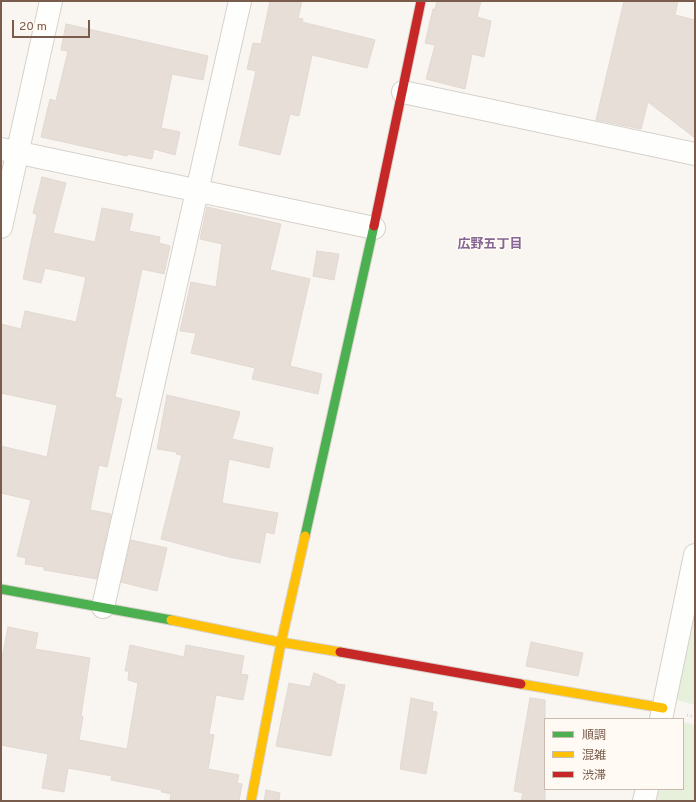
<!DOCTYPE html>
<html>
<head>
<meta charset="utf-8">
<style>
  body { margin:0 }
  #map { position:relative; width:696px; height:802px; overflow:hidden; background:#f9f5f0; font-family:Overpass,"Noto Sans JP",sans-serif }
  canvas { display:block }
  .frame { position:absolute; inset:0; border:2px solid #7a5c4d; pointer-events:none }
  .legend { position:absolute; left:544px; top:718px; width:140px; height:72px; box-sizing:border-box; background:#fffaf3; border:1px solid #cabbb1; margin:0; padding:5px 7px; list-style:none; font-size:12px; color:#7a5c4d }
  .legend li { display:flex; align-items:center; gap:8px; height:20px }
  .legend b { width:20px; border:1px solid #cabbb1 }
  .scale { position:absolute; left:12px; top:20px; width:78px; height:18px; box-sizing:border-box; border:2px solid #7a5c4d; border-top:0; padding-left:5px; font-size:12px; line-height:14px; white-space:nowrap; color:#7a5c4d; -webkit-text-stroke:3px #fffaf3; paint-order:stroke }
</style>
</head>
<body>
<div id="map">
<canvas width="696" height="802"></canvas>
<div class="frame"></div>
<ul class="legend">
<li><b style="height:5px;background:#4caf50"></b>順調</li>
<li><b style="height:5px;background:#ffc107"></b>混雑</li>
<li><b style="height:5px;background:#c62828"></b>渋滞</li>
</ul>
<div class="scale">20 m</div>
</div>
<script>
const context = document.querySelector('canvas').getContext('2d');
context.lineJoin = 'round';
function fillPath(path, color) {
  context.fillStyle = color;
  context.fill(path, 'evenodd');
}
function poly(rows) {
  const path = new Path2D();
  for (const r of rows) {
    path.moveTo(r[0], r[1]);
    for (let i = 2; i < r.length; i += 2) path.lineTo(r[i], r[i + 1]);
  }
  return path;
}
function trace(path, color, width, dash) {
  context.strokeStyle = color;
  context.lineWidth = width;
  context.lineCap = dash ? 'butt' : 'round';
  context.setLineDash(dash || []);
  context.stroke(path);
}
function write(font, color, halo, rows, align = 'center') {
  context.font = font + ' Overpass,"Noto Sans JP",sans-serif';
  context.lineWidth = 3;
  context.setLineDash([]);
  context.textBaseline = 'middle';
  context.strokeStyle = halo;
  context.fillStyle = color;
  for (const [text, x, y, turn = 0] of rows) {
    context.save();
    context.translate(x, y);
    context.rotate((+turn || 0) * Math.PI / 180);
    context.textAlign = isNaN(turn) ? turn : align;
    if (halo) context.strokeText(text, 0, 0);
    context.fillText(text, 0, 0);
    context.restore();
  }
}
const green = poly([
  [695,592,695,705,674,699],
  [683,722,695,725,695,801,653,801,656,789,683,789]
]);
const building = poly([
  [270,1,302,1,298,18,303,19,302,22,375,40,367,68,312,55,299,116,290,114,280,155,239,145,256,71,247,69,253,43,261,44,270,1],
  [437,1,481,1,477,17,491,21,484,57,472,54,465,89,426,79,435,45,425,43,433,9,435,9,437,1],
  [624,1,678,1,675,15,695,20,695,138,648,102,641,129,596,120,624,1],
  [66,24,208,56,203,80,172,74,161,128,180,132,175,155,154,149,152,159,127,154,127,156,41,137,50,99,56,101,68,51,61,50,66,24],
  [42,177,66,183,53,233,95,242,102,208,133,214,129,231,160,237,159,243,170,246,164,274,142,269,115,397,122,399,107,467,99,465,90,510,111,514,97,579,44,570,44,567,25,564,26,558,17,556,31,500,1,493,1,446,47,457,57,405,1,393,1,324,21,329,25,311,76,322,86,277,45,268,41,283,23,279,37,215,33,213,42,177],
  [207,207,281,224,270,270,310,279,290,366,322,374,318,394,252,379,255,368,191,353,196,333,180,331,191,282,216,287,222,244,200,239,207,207],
  [317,251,339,254,334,280,313,276,317,251],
  [167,395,240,412,232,439,273,448,269,468,229,459,222,503,278,513,274,534,266,532,260,563,229,557,161,539,182,455,176,454,177,452,157,449,167,395],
  [131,540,167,548,157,591,121,582,131,540],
  [8,627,38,633,35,649,90,658,81,716,83,717,79,740,127,749,138,683,128,680,129,671,125,671,130,645,184,657,186,645,244,656,241,674,248,675,243,700,216,695,209,734,214,735,208,769,239,775,237,783,242,784,239,801,170,801,171,794,161,792,162,790,111,780,112,776,68,768,64,792,42,788,48,754,1,745,1,664,8,627],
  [531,642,583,653,578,676,526,666,531,642],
  [314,673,336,682,336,684,345,685,331,756,276,746,289,683,310,687,314,673],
  [411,698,433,703,432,711,437,712,426,774,400,769,411,698],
  [530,698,545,700,545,801,521,801,523,793,514,791,530,698],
  [266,790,280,793,279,801,264,801,266,790]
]);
const path = poly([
  [687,715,695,717]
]);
const street = poly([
  [403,92,695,154],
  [1,149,374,228],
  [1,227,51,1],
  [103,607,240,1],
  [661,719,695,555],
  [644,801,647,789]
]);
const fast = poly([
  [305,536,374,226],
  [1,589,171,620]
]);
const slow = poly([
  [171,620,274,641,340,652],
  [521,684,663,708],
  [251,801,281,643,305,536]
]);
const jam = poly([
  [374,226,421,1],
  [340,652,521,684]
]);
const neighbourhoodNames = [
  ["広野五丁目",490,245]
];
fillPath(green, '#e7f0db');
fillPath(building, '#e6ded7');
trace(building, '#e2d8d2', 1);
trace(street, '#d7d1cb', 24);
trace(fast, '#d9d2cb', 11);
trace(slow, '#d9d2cb', 11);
trace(jam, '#d9d2cb', 11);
trace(path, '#dcd5d0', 2.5, [1, 3]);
trace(street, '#fefefd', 22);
trace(fast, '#4caf50', 9);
trace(slow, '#ffc107', 9);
trace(jam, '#c62828', 9);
write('bold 13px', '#846695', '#fffaf3', neighbourhoodNames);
</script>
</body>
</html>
